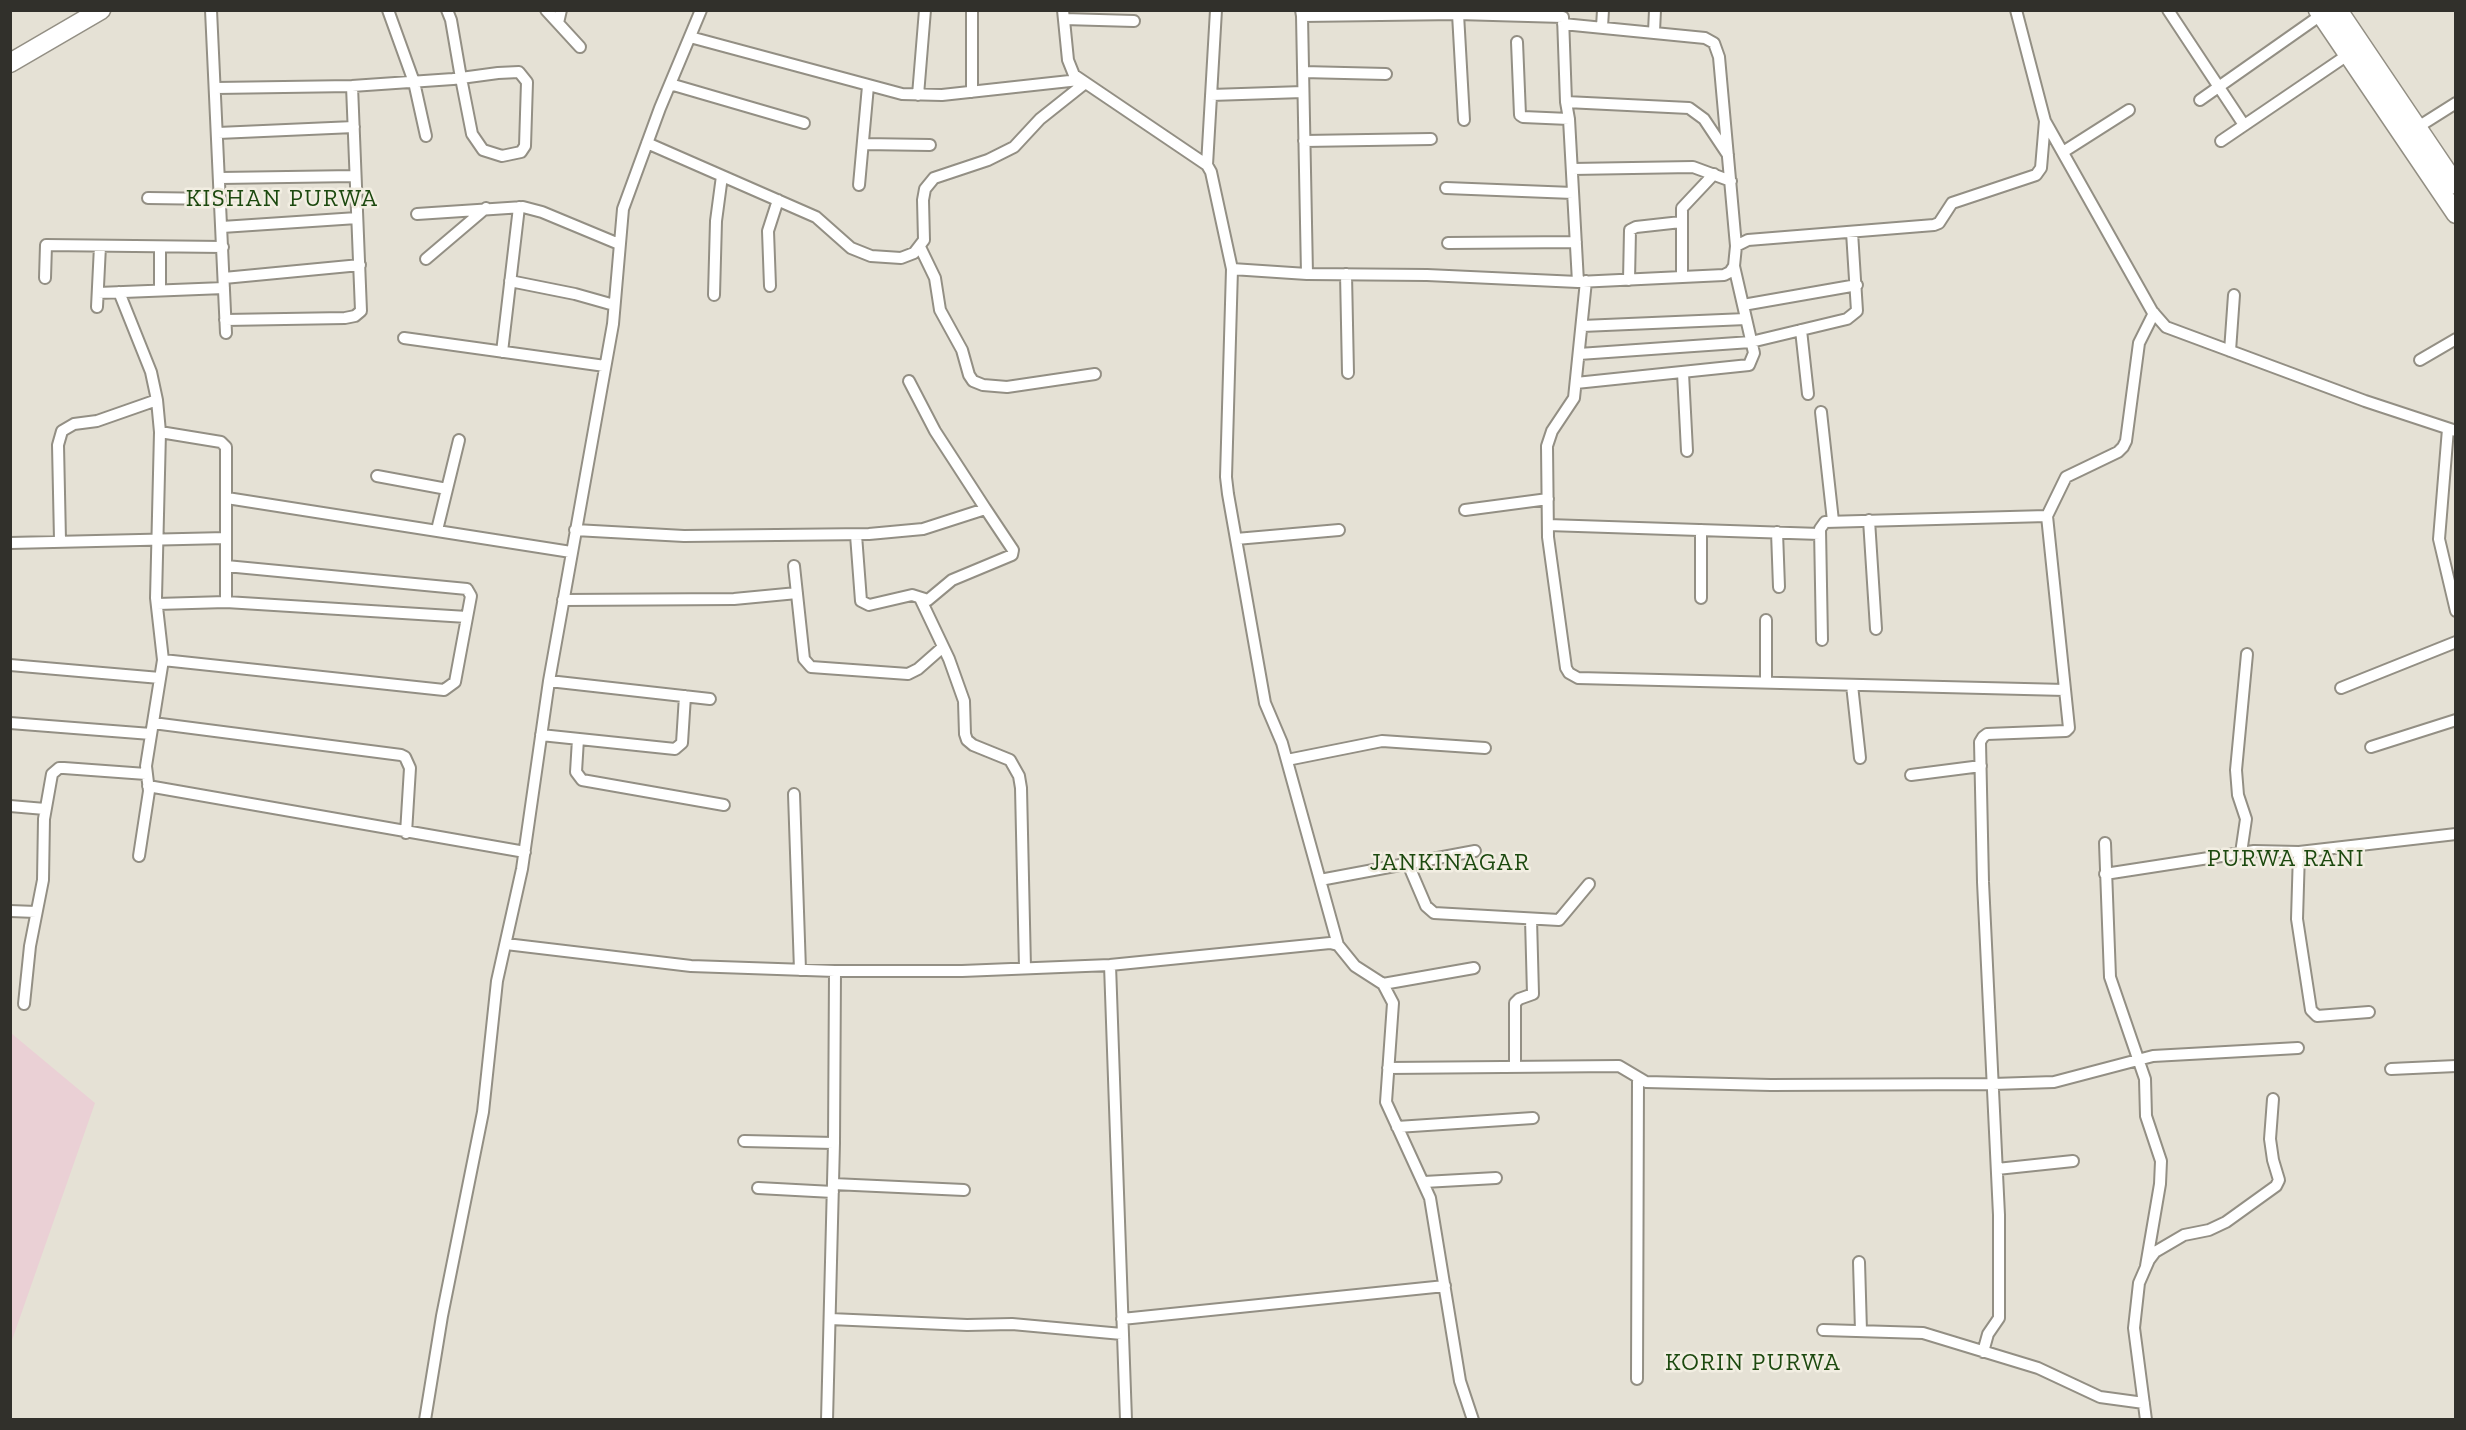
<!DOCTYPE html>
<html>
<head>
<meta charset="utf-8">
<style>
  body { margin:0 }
  #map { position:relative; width:2466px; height:1430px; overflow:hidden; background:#e5e1d5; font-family:"Zilla Slab",serif }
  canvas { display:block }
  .frame { position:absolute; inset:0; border:12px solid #31302b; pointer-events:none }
</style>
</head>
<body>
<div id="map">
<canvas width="2466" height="1430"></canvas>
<div class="frame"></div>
</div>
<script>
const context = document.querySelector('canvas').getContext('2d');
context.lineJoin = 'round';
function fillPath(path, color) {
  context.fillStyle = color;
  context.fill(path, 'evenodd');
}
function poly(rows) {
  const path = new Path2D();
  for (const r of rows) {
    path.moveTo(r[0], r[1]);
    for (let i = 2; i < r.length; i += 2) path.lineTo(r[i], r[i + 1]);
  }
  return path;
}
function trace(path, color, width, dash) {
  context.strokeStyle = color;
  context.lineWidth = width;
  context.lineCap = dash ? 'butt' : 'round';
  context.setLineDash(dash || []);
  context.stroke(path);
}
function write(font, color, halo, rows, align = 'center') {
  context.font = font + ' "Zilla Slab",serif';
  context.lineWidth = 5;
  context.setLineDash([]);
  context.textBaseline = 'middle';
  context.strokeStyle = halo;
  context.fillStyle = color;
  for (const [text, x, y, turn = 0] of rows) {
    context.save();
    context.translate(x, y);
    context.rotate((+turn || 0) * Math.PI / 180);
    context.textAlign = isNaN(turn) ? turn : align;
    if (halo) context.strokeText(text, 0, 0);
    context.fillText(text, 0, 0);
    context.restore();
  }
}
const industrial = poly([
  [11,1033,95,1103,11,1343]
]);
const minor = poly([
  [211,10,226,333],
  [388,10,414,82,426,136],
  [546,10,580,47],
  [1063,10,1068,60,1074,75,1207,165,1211,172,1232,269,1307,274,1427,275,1578,282],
  [1301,10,1302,16,1458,14,1563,17,1566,102,1569,119,1578,282,1724,275,1730,272,1734,266,1736,246,1748,240,1934,225,1939,223,1952,203,2036,175,2041,168,2045,121],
  [2016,10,2045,121,2152,311,2166,327,2365,401,2456,431],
  [2168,10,2244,125],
  [1458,14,1464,120],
  [1302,16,1307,274],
  [1064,19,1134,21],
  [558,23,561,10],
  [1563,24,1705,38,1714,43,1719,57,1736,246],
  [1602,27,1603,10],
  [1654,32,1655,10],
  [690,37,902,94,942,95,1079,80],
  [1517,42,1520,115,1523,117,1569,119],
  [1303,72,1386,74],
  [670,84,804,123],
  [216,88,352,86,453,79,461,78,498,73,519,72,527,82,525,146,521,152,502,156,483,150,472,134,461,78,451,20,447,10],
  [972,92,972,10],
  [918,95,925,10],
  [1211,95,1303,92],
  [2200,100,2321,15],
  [1566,102,1689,108,1704,119,1728,155],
  [2418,127,2456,103],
  [218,133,354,127],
  [1304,141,1431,139],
  [2221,141,2349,54],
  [647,143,816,217,851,248,871,256,901,258,914,253,924,240,923,200,925,189,934,178,988,160,1014,147,1040,119,1084,84],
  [863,144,930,145],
  [2063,152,2129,110],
  [1207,165,1216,10],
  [1572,169,1693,167,1731,181],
  [220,178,355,176],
  [859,185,868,86],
  [1446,188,1573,193],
  [148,198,221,199],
  [417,214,523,207,542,212,619,244],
  [222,227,357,218],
  [1448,243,1576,242],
  [160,247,160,290],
  [920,247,935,278,940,310,962,350,969,375,973,381,983,385,1007,387,1095,374],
  [426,259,486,208],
  [1232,269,1226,477,1228,494,1265,703,1282,743,1338,945],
  [1346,274,1348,373],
  [1682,277,1682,208,1714,174],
  [45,278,46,245,223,247],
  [224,278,360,265],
  [1629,280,1630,230,1636,227,1681,222],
  [510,281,575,294,614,305],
  [1586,281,1574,398,1552,431,1547,446,1548,537,1566,668,1569,673,1578,678,2065,690],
  [770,286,768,231,778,200],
  [119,292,151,372,157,400,160,432,156,598,163,660,146,766,149,791,139,856],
  [98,293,224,288],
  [714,295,716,221,722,176],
  [1743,305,1857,285],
  [97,307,100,246],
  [225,320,345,318,355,316,361,311,352,86],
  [1582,326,1746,319],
  [1801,330,1808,394],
  [404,338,605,366],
  [2230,351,2234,295],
  [502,352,519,207],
  [1579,354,1751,342,1847,319,1857,311,1852,232],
  [2420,360,2456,339],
  [1683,373,1687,451],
  [1576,383,1749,365,1754,353,1734,266],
  [1821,412,1833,521],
  [2448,429,2439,539,2456,611],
  [160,432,221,442,226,447,226,602],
  [377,476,447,489],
  [227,498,571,552],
  [1465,510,1548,499],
  [1869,520,1876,629],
  [1548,525,1820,534],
  [437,530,459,440],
  [575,530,684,536,869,534,923,529,982,510,985,508,935,431,909,381],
  [1701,530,1701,598],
  [1777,532,1779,587],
  [856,535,861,601,869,605,912,595,928,600,952,580,1012,555,1013,550,985,508],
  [1236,539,1339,530],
  [60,540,58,445,62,431,74,424,97,421,157,400],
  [10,543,226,538],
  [794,566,804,659,811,667,908,674,918,669,943,647],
  [920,598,949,659,964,701,965,734,967,740,973,745,1010,760,1019,776,1021,788,1025,968],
  [563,600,734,599,797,593],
  [157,604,226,602,467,617],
  [1766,620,1766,682],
  [1822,640,1820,529,1825,522,2047,516],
  [163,660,444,690,455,682,471,596,467,589,226,566],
  [10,665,160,678],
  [549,681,710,699],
  [1852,685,1860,758],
  [2341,688,2456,642],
  [10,723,151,734],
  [153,723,401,755,405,757,410,768,406,833],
  [541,735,675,749,682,743,685,696],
  [578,739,576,772,582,780,724,805],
  [2371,747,2456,720],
  [1287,760,1382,741,1485,748],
  [1911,775,1981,766],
  [148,786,525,852],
  [794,794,800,970],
  [10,806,45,809],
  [2105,843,2110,977,2145,1079,2146,1116,2161,1161,2160,1184,2146,1266],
  [2299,852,2297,919,2311,1010,2317,1016,2369,1012],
  [2241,853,2246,819,2238,795,2236,770,2247,654],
  [1408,864,1426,906,1434,913,1559,920,1589,884],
  [2105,874,2254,851,2299,852,2456,834],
  [1320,880,1475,851],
  [10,911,36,912],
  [506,944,691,966,835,971,962,971,1110,965,1330,943,1338,945,1355,966,1383,984,1393,1003,1386,1102,1430,1198,1460,1381,1473,1420],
  [1110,965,1126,1420],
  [1383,984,1474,968],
  [24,1004,30,946,43,880,44,819,52,774,59,768,64,768,146,774],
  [1515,1067,1515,1003,1519,999,1533,994,1531,919],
  [1388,1068,1619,1066,1646,1082,1771,1085,1993,1084,2054,1082,2153,1056,2298,1048],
  [2391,1069,2456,1066],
  [1397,1127,1533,1118],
  [744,1141,834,1143],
  [1997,1169,2073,1161],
  [1424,1182,1496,1178],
  [833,1184,964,1190],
  [758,1188,833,1192],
  [1859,1262,1861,1331],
  [830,1319,967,1325,1012,1324,1122,1334],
  [1122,1319,1445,1286],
  [1823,1330,1923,1333,2038,1368,2100,1397,2144,1403],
  [1983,1352,1988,1334,1999,1318,1999,1215,1983,882,1980,742,1983,737,1987,734,2066,731,2069,728,2047,516,2066,477,2118,452,2123,447,2126,441,2139,343,2154,313],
  [1637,1379,1638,1078],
  [425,1420,442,1316,483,1112,497,981,522,869,549,681,613,324,623,209,660,108,701,10],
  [827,1420,834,1143,835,971],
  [2146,1420,2134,1328,2139,1283,2149,1260,2155,1252,2184,1235,2209,1230,2226,1222,2276,1186,2279,1180,2273,1160,2270,1139,2273,1099]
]);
const primary = poly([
  [10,63,101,10]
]);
const trunk = poly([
  [2318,10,2456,214],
  [2338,10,2456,185]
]);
const quarterNames = [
  ["KISHAN PURWA",282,199],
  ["PURWA RANI",2286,859],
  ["JANKINAGAR",1450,863],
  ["KORIN PURWA",1753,1363]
];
fillPath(industrial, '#ead0d5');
trace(minor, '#938f84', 14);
trace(primary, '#938f84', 21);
trace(trunk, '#938f84', 21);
trace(minor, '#fff', 10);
trace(primary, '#fff', 18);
trace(trunk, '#fff', 18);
context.letterSpacing = '1.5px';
write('24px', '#1c490f', '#f2eee2', quarterNames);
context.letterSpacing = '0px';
</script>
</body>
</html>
